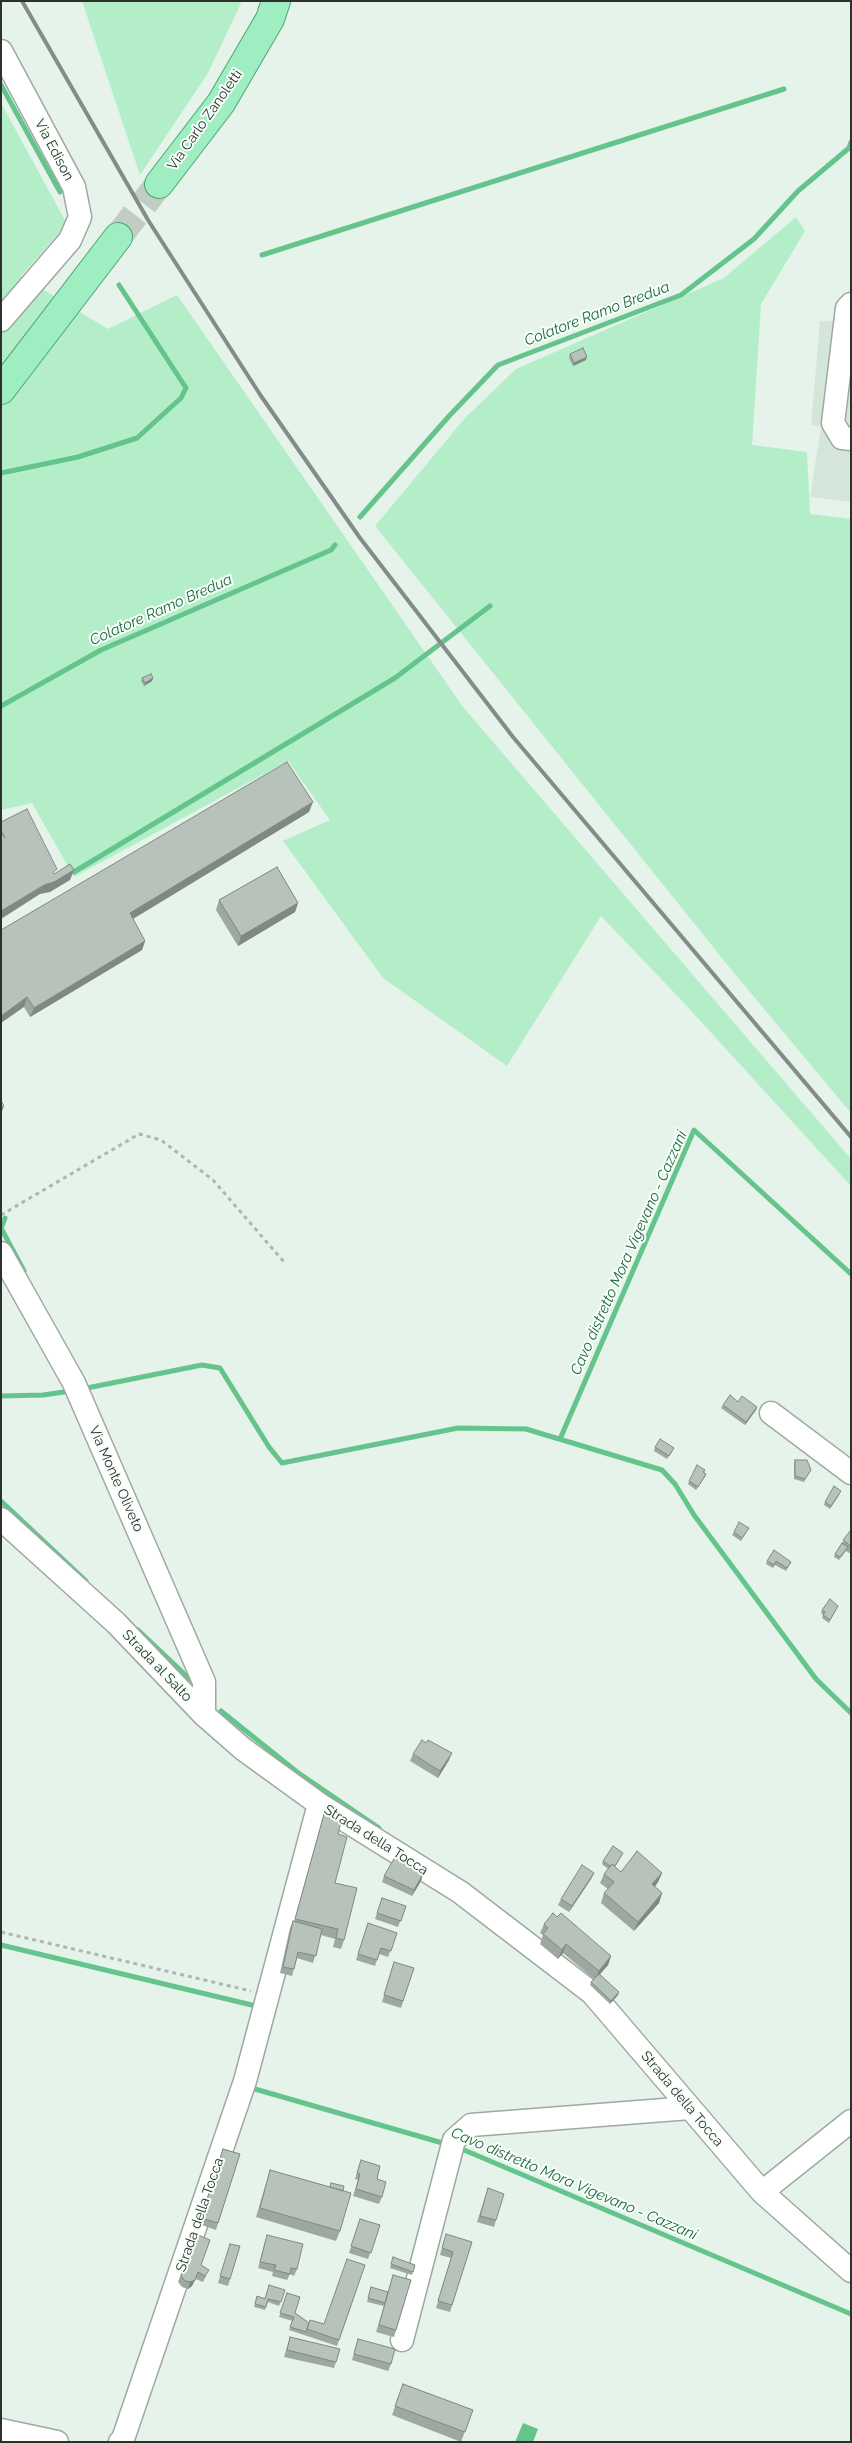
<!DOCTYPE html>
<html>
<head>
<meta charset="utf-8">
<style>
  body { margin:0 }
  #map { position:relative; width:852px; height:2443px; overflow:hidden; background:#e6f3ea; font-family:Raleway,sans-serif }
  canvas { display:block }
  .frame { position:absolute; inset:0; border:2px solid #2c312e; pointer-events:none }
</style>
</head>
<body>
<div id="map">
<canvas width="852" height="2443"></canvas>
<div class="frame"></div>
</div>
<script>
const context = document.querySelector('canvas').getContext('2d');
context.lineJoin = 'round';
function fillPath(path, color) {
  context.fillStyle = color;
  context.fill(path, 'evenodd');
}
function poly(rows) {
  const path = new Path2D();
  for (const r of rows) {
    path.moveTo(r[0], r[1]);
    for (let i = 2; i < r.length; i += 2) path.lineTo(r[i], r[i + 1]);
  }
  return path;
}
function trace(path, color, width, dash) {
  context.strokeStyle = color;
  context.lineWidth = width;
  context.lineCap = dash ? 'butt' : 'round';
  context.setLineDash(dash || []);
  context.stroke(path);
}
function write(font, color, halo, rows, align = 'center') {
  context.font = font + ' Raleway,sans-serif';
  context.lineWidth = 4;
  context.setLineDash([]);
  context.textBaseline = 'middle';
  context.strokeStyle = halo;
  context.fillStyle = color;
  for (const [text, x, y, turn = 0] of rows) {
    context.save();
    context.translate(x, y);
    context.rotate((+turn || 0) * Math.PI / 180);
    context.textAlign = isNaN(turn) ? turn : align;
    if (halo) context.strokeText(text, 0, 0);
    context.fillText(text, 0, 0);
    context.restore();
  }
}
const built = poly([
  [851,288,851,502,810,497,821,426,811,425,820,321,833,321,838,306]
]);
const green = poly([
  [82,1,242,1,208,73,140,175],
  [1,103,67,224,21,276,108,329,177,295,463,707,851,1159,851,1186,684,1003,601,916,507,1066,383,978,283,841,330,820,288,761,74,877,32,803,1,810],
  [796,217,805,231,761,304,752,445,807,452,810,514,851,519,851,1113,734,973,375,526,465,418,516,369,724,278]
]);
const water = poly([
  [523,2423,538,2429,533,2442,515,2442]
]);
const stream = poly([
  [1,85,60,192],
  [262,255,784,89],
  [1,473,78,457,137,438,181,398,186,388,119,285],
  [360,517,450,415,498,365,681,295,754,239,798,191,849,148,851,142],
  [1,706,101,650,331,550,335,545],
  [74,872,395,678,490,606],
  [1,1228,24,1271],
  [1,1228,5,1218],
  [82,1389,202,1365,220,1368,269,1447,282,1463,458,1428,526,1429,662,1470,675,1484,694,1515,816,1679,851,1713],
  [1,1396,43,1395,71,1391],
  [560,1439,694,1130,851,1274],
  [1,1501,86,1581],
  [138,1630,195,1684],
  [221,1711,297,1772,379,1828],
  [1,1945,256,2006,255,2009],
  [248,2087,446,2144],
  [457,2147,851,2314]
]);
const majorTunnel = poly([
  [118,237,159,184]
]);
const path = poly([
  [1,1215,139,1134,161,1140,213,1180,284,1262],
  [1,1932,251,1991]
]);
const minor = poly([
  [1,51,74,187,80,217,70,240,1,320],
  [851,304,847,308,833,423,842,438,851,439],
  [1,1253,74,1383,204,1682,204,1715],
  [771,1413,851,1473],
  [1,1519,116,1623,204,1715,243,1749,319,1804,460,1892,592,1993,762,2192,851,2271],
  [762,2192,851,2121],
  [402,2340,454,2140,471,2125,690,2108],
  [1,2430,57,2442],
  [120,2442,123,2439,245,2081,319,1804]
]);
const major = poly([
  [159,184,221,103,270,19,276,1],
  [1,390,118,237]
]);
const rail = poly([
  [22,1,148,220,261,396,360,538,513,737,851,1137]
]);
const wall = poly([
  [570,354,586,360,573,366,569,358],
  [142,678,153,678,152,681,144,686,141,681],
  [309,812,133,919,145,941,142,950,30,1017,24,1007,1,930],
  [219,900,298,903,295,912,238,946,216,910],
  [738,1402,757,1407,756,1410,745,1425,721,1408,723,1405],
  [655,1447,674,1448,667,1459,654,1451],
  [795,1460,809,1473,804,1482,794,1479,794,1463],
  [705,1470,704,1473,706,1474,705,1477,696,1490,688,1484,689,1481],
  [840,1494,830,1509,824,1505,825,1502],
  [749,1528,741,1541,732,1535,734,1532],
  [851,1530,851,1554,846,1551,839,1560,834,1557,835,1554],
  [767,1561,791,1562,786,1571,775,1565,773,1568,766,1564],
  [838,1606,829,1623,822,1618,823,1615,821,1613,822,1610],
  [413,1754,449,1760,438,1778,410,1761],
  [326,1807,338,1834,335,1883,344,1940,341,1949,333,1947,335,1939,321,1935,313,1963,297,1958,292,1976,280,1973,290,1928,293,1921,294,1922,323,1817],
  [623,1853,615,1867,621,1872,662,1873,658,1882,655,1887,662,1893,659,1903,634,1931,601,1903,604,1893,608,1889,600,1883,604,1874,608,1869,602,1864,603,1861],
  [594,1873,591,1879,569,1912,558,1905,561,1899],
  [423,1874,421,1881,412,1896,382,1882,384,1876],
  [382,1898,406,1906,398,1927,375,1919],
  [557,1917,611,1956,608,1965,600,1974,618,1995,610,2004,590,1985,591,1982,594,1979,563,1953,558,1959,540,1944,543,1935,540,1933,544,1924],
  [368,1923,397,1933,388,1957,379,1954,375,1966,356,1960],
  [392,1968,414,1968,401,2008,382,2002],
  [223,2149,240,2154,216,2230,199,2224],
  [361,2160,382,2197,379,2204,353,2196,358,2180,355,2179],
  [270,2170,343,2191,340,2231,336,2241,256,2217],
  [488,2188,496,2220,494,2227,477,2222],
  [360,2219,380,2225,368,2259,349,2253],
  [196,2234,201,2265,206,2276,203,2282,196,2279,192,2286,188,2289,182,2287,178,2282],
  [267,2235,297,2269,294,2276,290,2274,287,2280,272,2276,273,2272,258,2268],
  [444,2241,472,2242,450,2312,436,2308,451,2258,440,2255],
  [230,2244,230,2279,228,2286,218,2283],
  [393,2257,415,2265,412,2275,390,2268],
  [365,2265,337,2346,289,2330,293,2321,279,2317,287,2293,295,2313,309,2323,324,2324],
  [393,2275,396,2330,394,2337,376,2332,384,2306,367,2302,371,2287,388,2292],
  [285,2290,279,2306,268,2302,265,2310,254,2307,257,2296,264,2298],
  [290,2337,336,2362,334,2368,284,2357],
  [358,2339,391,2364,388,2371,352,2360],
  [403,2384,473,2410,461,2442,392,2415]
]);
const shadedWall = poly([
  [587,357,586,360,573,366,574,363],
  [153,678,152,681,144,686,145,683],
  [313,802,309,812,126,923,130,913],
  [74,870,70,880,50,892,40,894,1,919,1,911,44,885],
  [298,903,295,912,238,946,241,936],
  [145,941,142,950,30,1017,34,1008],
  [27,997,24,1007,1,1023,1,1016],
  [4,1106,1,1114,1,1108],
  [757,1407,756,1410,745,1425,746,1422],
  [452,1753,449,1760,438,1778,440,1771],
  [594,1873,591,1879,569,1912,572,1906],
  [662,1873,658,1882,649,1894,652,1884],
  [423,1874,421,1881,412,1896,414,1890],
  [662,1893,659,1903,634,1931,638,1922],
  [566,1944,563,1953,558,1959,562,1950],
  [611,1956,608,1965,595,1980,599,1971],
  [619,1992,618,1995,610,2004,611,2001],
  [198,2272,192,2286,188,2289,190,2282]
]);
const building = poly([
  [583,348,587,357,574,363,570,354,583,348],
  [151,674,153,678,145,683,142,678,151,674],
  [287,762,313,802,130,913,145,941,34,1008,27,997,1,1016,1,930,287,762],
  [27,809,57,869,53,872,54,874,70,864,74,870,54,882,44,885,1,911,1,832,5,838,1,830,1,822,27,809],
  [277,867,298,903,241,936,219,900,277,867],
  [1,1101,4,1106,1,1108,1,1101],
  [730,1395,738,1402,742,1396,757,1407,746,1422,723,1405,730,1395],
  [660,1439,674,1448,669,1456,655,1447,660,1439],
  [795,1460,807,1460,811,1470,805,1479,795,1476,795,1460],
  [697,1465,705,1470,703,1472,706,1474,698,1487,689,1481,697,1465],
  [834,1486,841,1491,831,1506,825,1502,834,1486],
  [739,1522,749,1528,742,1538,734,1532,739,1522],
  [851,1530,851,1546,843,1540,851,1530],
  [842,1543,848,1547,840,1557,835,1554,842,1543],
  [774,1550,791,1562,787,1568,776,1561,774,1565,767,1561,774,1550],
  [830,1599,838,1606,830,1620,823,1615,825,1612,822,1610,830,1599],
  [422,1740,426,1743,428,1740,452,1753,440,1771,413,1754,422,1740],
  [326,1807,342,1818,338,1834,347,1837,335,1883,357,1888,344,1940,336,1938,338,1929,295,1919,326,1807],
  [613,1846,623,1853,615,1866,612,1864,610,1866,603,1861,613,1846],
  [637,1851,662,1873,652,1884,662,1893,638,1922,604,1893,614,1882,604,1874,612,1864,621,1872,637,1851],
  [395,1857,423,1874,414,1890,384,1876,395,1857],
  [582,1865,594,1873,572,1906,561,1899,582,1865],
  [382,1898,406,1906,401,1921,377,1913,382,1898],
  [553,1913,557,1917,561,1913,611,1956,599,1971,566,1944,562,1950,543,1934,548,1928,544,1924,553,1913],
  [293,1921,322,1929,316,1956,298,1952,294,1969,283,1967,293,1921],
  [368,1923,397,1933,391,1951,381,1948,377,1960,358,1954,368,1923],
  [394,1962,414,1968,403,2001,384,1995,394,1962],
  [599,1974,619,1992,611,2001,591,1982,599,1974],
  [223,2149,240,2154,218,2223,201,2218,223,2149],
  [361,2160,380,2166,377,2179,386,2182,382,2197,356,2189,360,2174,357,2173,361,2160],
  [270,2170,351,2193,340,2231,260,2208,270,2170],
  [331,2183,344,2186,343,2191,330,2187,331,2183],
  [488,2188,504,2194,496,2220,480,2216,488,2188],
  [360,2219,380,2225,371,2253,351,2246,360,2219],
  [196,2234,210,2240,201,2265,209,2270,205,2276,198,2272,195,2280,190,2282,185,2281,181,2276,196,2234],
  [446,2234,472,2242,452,2305,438,2301,453,2252,442,2248,446,2234],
  [267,2235,303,2244,297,2269,291,2268,290,2274,274,2270,276,2265,260,2262,267,2235],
  [230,2244,240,2246,230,2279,220,2276,230,2244],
  [393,2257,415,2265,413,2272,391,2264,393,2257],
  [347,2259,365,2265,339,2340,307,2329,310,2320,324,2324,347,2259],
  [393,2275,411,2280,396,2330,379,2325,393,2275],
  [269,2285,285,2290,281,2302,268,2299,266,2307,255,2304,257,2296,265,2299,269,2285],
  [371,2287,388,2292,385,2303,368,2298,371,2287],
  [287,2293,300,2297,295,2313,309,2323,306,2332,290,2327,294,2317,280,2313,287,2293],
  [290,2337,340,2349,336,2362,287,2350,290,2337],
  [358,2339,395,2349,391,2364,354,2354,358,2339],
  [403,2384,473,2410,465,2432,395,2406,403,2384]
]);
const streetNames = [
  ["Via Carlo Zanoletti",205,120,-55],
  ["Via Edison",54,150,62],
  ["Via Monte Oliveto",116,1479,66],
  ["Strada al Salto",157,1666,46],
  ["Strada della Tocca",376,1840,32],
  ["Strada della Tocca",682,2099,50],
  ["Strada della Tocca",200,2215,-71]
];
const waterNames = [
  ["Colatore Ramo Bredua",597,314,-21],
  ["Colatore Ramo Bredua",161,610,-24],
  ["Cavo distretto Mora Vigevano - Cazzani",629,1253,-66],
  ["Cavo distretto Mora Vigevano - Cazzani",574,2184,23]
];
fillPath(built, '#d4e6da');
fillPath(green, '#b3eec8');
fillPath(water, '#64c48c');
trace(stream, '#64c48c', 5);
trace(majorTunnel, '#c1ccc4', 28, [28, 14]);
trace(minor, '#9da9a1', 25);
trace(major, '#4ca574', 30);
trace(path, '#adb7b0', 3, [4, 4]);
trace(minor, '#fff', 22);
trace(major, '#9eeec2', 28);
trace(rail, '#838c86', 4);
fillPath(wall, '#9da8a0');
fillPath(shadedWall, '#808882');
fillPath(building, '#b7c3ba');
trace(building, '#808882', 1);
write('14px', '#2c312e', '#f7fff9', streetNames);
write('italic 15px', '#216540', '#f7fff9', waterNames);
</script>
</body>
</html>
